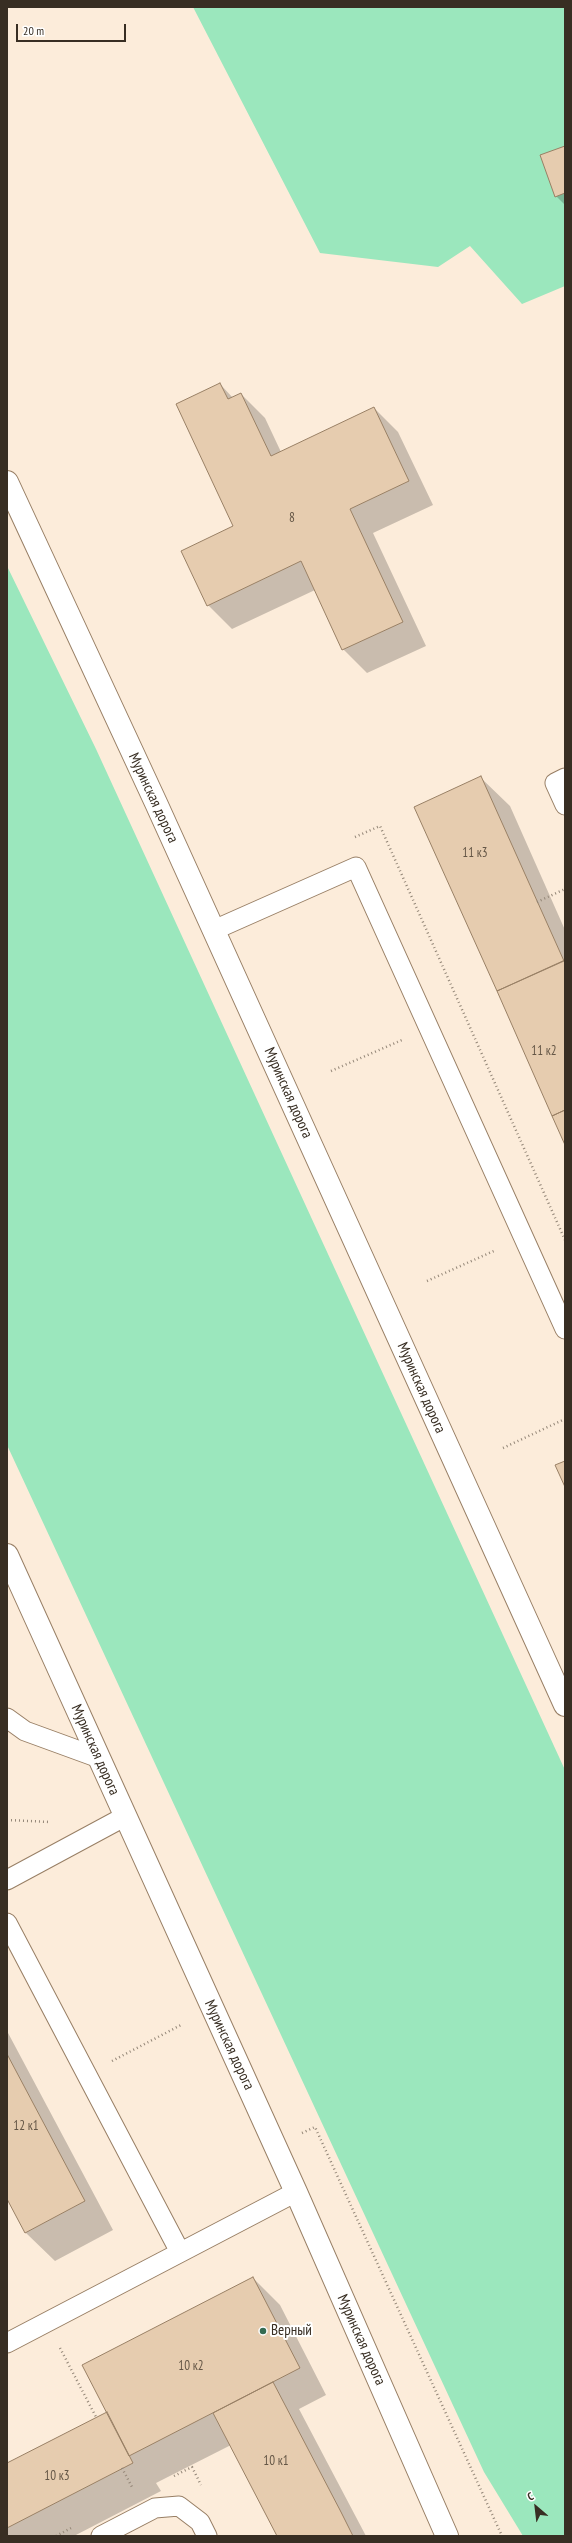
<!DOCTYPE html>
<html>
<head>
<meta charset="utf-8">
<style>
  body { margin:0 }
  #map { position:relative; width:572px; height:2543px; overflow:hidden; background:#fcecda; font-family:"PT Sans Narrow",sans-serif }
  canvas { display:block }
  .frame { position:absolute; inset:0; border:8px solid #382e23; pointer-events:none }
  .north { position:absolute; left:516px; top:2487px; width:40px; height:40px; -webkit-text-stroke:3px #fff; paint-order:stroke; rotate:332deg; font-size:11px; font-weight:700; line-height:16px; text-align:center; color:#382e23 }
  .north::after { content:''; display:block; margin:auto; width:14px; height:18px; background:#382e23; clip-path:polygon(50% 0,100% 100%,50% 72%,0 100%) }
  .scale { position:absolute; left:16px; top:24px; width:110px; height:18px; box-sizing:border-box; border:2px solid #382e23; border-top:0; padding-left:5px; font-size:12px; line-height:14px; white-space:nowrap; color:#382e23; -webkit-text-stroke:3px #fff; paint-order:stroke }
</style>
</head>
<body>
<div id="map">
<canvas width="572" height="2543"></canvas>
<div class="frame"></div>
<div class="north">С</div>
<div class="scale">20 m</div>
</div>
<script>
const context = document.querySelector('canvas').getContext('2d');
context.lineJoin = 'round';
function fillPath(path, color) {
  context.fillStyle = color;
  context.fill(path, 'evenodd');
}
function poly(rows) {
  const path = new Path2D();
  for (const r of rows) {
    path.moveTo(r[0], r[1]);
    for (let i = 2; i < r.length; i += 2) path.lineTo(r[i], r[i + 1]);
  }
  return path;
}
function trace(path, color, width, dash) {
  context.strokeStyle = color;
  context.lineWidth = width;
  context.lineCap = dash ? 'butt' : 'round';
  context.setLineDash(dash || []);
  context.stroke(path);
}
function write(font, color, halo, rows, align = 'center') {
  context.font = font + ' "PT Sans Narrow",sans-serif';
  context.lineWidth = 4;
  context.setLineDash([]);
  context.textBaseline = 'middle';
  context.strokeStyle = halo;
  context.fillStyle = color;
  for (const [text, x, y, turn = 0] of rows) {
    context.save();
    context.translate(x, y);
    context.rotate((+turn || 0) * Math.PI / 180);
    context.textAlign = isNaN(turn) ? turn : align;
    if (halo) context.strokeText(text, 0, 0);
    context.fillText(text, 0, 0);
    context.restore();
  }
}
const green = poly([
  [193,7,565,7,565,286,522,304,470,246,438,267,320,253],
  [7,566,96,749,565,1770,565,2536,523,2536,484,2472,7,1445]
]);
const shadow = poly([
  [565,147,565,204,564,204,556,196],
  [220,384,233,398,241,394,265,418,281,452,374,408,398,432,433,505,373,533,426,646,367,673,343,649,315,590,232,629,208,605,235,526],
  [481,778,510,806,565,930,565,1143],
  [7,2031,113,2230,55,2261,26,2233,7,2197],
  [253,2278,280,2305,326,2395,299,2409,366,2536,278,2536,231,2445,156,2483,161,2491,74,2536,7,2536,7,2464,108,2413]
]);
const building = poly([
  [565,146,565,193,555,197,540,155,565,146],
  [220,383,228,399,241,393,271,456,374,407,409,481,350,509,403,622,342,650,301,561,207,606,181,551,233,526,176,404,220,383],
  [481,776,564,961,497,991,414,807,481,776],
  [565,960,565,1110,552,1116,497,991,565,960],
  [565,1110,565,1145,552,1116,565,1110],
  [565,1461,565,1487,555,1465,565,1461],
  [7,2054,85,2201,25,2233,7,2199,7,2054],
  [253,2277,300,2368,129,2456,82,2365,253,2277],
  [273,2382,341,2512,353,2536,277,2536,213,2413,273,2382],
  [107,2412,133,2463,7,2528,7,2463,107,2412]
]);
const path = poly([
  [355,837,380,826,565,1240],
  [537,902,565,889],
  [331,1071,402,1040],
  [427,1281,496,1250],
  [503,1448,565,1419],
  [7,1820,50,1822],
  [112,2061,181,2025],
  [302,2133,315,2127,502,2536],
  [60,2348,96,2417],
  [122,2468,132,2487],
  [174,2476,192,2467,201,2485],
  [56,2536,73,2527]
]);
const service = poly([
  [565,778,555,783,565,805],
  [214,930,356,867,565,1329],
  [7,1718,25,1731,99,1758],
  [7,1880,124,1817],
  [7,1923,180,2252],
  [7,2343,296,2192],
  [101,2536,155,2508,179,2506,200,2522,207,2536]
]);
const minor = poly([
  [7,482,156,803,565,1705],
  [7,1555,296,2192,447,2536]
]);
const markers = [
  [263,2331,4,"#346b52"]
];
const numberNames = [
  ["8",292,518],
  ["11 к3",475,853],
  ["11 к2",544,1051],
  ["12 к1",26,2126],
  ["10 к2",191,2366],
  ["10 к1",276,2461],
  ["10 к3",57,2476]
];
const streetNames = [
  ["Муринская дорога",153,798,65],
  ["Муринская дорога",288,1093,66],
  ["Муринская дорога",421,1388,66],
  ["Муринская дорога",95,1750,66],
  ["Муринская дорога",229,2045,65],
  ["Муринская дорога",361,2340,66]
];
const poiNames = [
  ["Верный",271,2331]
];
fillPath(green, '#9be7bd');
fillPath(shadow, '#0003');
fillPath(building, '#e6ccaf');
trace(building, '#998065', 1);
trace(service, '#987f65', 21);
trace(minor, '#987f65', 24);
trace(path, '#948778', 2.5, [1, 3]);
trace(service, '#fff', 19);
trace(minor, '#fff', 22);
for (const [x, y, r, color] of markers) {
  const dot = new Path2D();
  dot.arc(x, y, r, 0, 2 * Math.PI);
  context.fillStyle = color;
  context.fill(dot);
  trace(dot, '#fff', 1.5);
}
write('13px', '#645646', null, numberNames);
write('15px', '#382e23', '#fff', streetNames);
write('15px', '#382e23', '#fff', poiNames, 'left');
</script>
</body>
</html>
